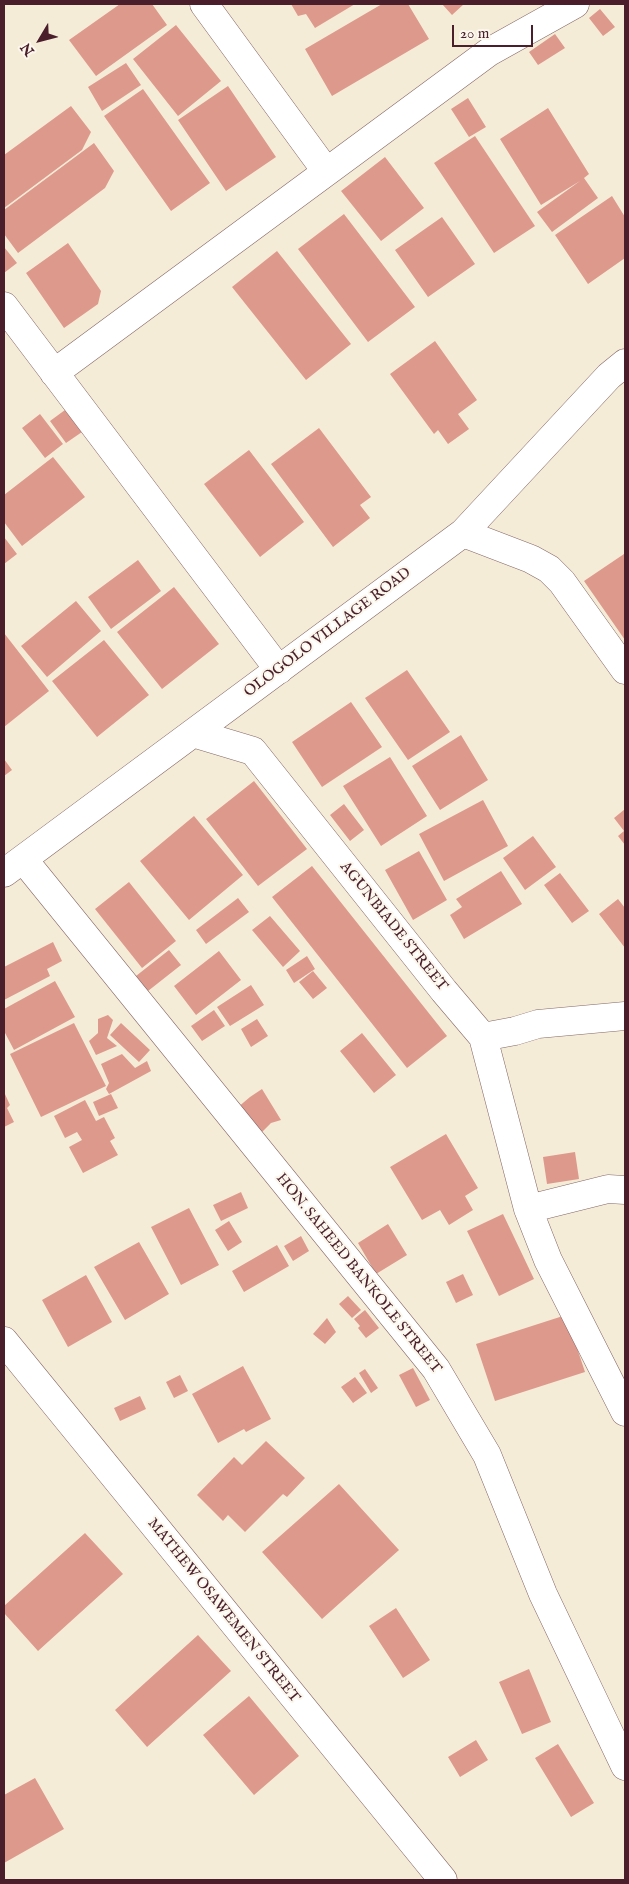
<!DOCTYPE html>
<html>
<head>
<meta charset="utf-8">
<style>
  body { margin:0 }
  #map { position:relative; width:629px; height:1884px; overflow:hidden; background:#f5ecd7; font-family:"IM FELL English",serif }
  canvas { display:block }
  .frame { position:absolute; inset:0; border:5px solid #4a1f2b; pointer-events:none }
  .north { position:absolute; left:15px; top:15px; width:50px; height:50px; -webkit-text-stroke:4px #fbf7ec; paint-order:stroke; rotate:233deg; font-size:14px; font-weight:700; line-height:20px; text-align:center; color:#4a1f2b }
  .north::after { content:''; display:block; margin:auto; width:18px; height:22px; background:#4a1f2b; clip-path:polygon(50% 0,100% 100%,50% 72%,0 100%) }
  .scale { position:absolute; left:452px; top:25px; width:81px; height:22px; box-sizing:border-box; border:2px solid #4a1f2b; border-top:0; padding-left:6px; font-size:15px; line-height:18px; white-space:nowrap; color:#4a1f2b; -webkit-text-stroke:4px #fbf7ec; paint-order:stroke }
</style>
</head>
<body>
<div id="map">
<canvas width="629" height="1884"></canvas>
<div class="frame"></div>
<div class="north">N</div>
<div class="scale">20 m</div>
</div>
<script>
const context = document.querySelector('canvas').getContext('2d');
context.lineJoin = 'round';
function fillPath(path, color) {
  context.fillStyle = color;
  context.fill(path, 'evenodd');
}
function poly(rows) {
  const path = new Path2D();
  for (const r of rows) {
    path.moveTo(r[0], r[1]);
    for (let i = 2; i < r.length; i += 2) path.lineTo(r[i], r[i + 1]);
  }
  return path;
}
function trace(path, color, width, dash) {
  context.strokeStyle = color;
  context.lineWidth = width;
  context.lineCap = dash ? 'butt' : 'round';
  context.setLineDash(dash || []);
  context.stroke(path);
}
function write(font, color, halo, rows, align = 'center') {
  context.font = font + ' "IM FELL English",serif';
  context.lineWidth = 4;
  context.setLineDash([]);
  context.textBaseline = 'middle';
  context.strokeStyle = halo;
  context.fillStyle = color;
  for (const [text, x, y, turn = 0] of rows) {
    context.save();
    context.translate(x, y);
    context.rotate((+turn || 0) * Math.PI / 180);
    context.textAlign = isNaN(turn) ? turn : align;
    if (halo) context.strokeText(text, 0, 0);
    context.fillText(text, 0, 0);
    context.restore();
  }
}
const building = poly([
  [120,4,152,4,167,25,96,76,69,40],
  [291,4,355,4,315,28,306,14,298,16],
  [382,4,408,4,429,39,332,96,305,49],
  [442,4,464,4,452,15],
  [600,9,615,27,603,36,589,18],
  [176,25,221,81,178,116,133,59],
  [555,34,565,48,538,65,529,52],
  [126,63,141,85,102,111,88,87],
  [228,86,276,157,226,191,178,120],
  [143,89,210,183,171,211,104,116],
  [468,98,486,127,469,137,451,109],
  [71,106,91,132,82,150,4,208,4,155],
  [548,108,589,174,584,178,598,198,552,232,537,212,580,181,541,205,500,139],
  [475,136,535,226,494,253,434,163],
  [94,143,114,171,105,188,18,253,4,234,4,210],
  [385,157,424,208,381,241,341,191],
  [612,196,625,217,625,258,588,284,555,235],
  [344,214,415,307,368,342,298,249],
  [442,217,475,264,428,297,395,250],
  [68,243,101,291,98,304,64,328,26,273],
  [4,247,17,263,4,273],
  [277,251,351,344,306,380,232,287],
  [435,341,477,400,458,414,469,429,448,444,438,430,434,434,390,374],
  [65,410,82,432,66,443,50,421],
  [40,414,63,444,45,458,22,428],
  [319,428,371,497,360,505,370,518,333,547,271,464],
  [249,450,304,522,260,557,204,484],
  [53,457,85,497,22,546,4,522,4,495],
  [4,537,17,554,4,564],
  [624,554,625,556,625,640,584,581],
  [138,560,161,591,111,629,88,597],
  [174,587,219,644,162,689,117,632],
  [76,601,101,631,47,677,21,646],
  [4,633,49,691,4,727],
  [104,640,149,695,97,737,52,681],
  [407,670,450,732,408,760,365,698],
  [351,702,382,747,322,787,292,742],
  [461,735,488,780,440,810,412,766],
  [390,757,427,816,381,846,343,786],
  [4,759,12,770,4,776],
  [254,781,307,849,258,886,206,819],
  [483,800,508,846,444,881,419,834],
  [344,804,364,830,350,841,330,815],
  [625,809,625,845,618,836,624,831,614,818],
  [194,816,243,875,189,920,140,861],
  [533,836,556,867,525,890,503,858],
  [419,851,447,900,413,920,385,870],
  [312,866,447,1036,407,1068,272,897],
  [501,871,522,904,464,939,450,915,462,907,456,899],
  [560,873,589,911,572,923,544,885],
  [129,882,176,941,142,968,95,909],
  [238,898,249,912,206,944,196,930],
  [618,899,625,908,625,948,599,914],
  [270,916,300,951,283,967,252,930],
  [53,942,62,961,47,969,50,976,4,1000,4,967],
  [169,950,181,965,148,991,136,976],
  [219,951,241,980,196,1015,174,986],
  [307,956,315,969,294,983,286,970],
  [313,971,327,988,313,999,299,982],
  [55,981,75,1017,14,1050,4,1031,4,1009],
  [251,985,264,1005,230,1026,217,1007],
  [214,1010,225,1026,202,1041,191,1026],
  [108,1015,113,1020,107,1038,117,1046,96,1055,89,1041,98,1033,98,1019],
  [257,1019,268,1036,251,1047,241,1029],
  [74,1023,106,1086,41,1117,10,1054],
  [121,1023,150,1050,139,1062,110,1035],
  [362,1033,396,1075,374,1093,340,1051],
  [122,1054,135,1068,147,1061,151,1071,109,1094,106,1089,109,1083,101,1064],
  [262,1089,281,1120,271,1123,261,1133,237,1108,250,1097],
  [4,1092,10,1105,7,1108,14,1122,4,1127],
  [111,1094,118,1108,99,1116,93,1102],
  [85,1100,96,1121,104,1117,115,1138,110,1141,118,1155,83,1173,69,1147,82,1140,77,1132,65,1138,54,1116],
  [446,1134,478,1188,465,1196,473,1210,449,1225,440,1210,422,1220,390,1167],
  [575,1152,579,1179,547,1184,543,1157],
  [241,1192,248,1208,221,1221,213,1205],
  [189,1208,219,1265,181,1285,151,1227],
  [503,1214,534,1279,499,1296,467,1231],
  [229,1221,242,1242,228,1251,215,1230],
  [388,1224,407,1255,376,1274,358,1243],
  [301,1236,309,1251,293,1261,284,1246],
  [139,1242,169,1294,125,1320,94,1267],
  [277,1245,289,1266,244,1292,232,1271],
  [463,1274,473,1295,456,1303,446,1282],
  [86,1275,112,1322,68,1347,42,1300],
  [348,1296,361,1310,352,1318,339,1304],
  [365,1310,379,1328,366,1338,358,1328,360,1326,354,1319],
  [566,1315,585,1372,495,1401,476,1344],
  [327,1318,336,1332,325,1344,313,1334],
  [243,1366,271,1419,246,1432,244,1429,218,1443,192,1394],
  [413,1368,430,1400,416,1407,399,1375],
  [365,1369,378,1388,371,1393,359,1373],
  [180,1375,188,1391,174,1398,166,1382],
  [355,1377,367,1393,353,1403,341,1387],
  [140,1396,146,1409,120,1421,114,1408],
  [266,1441,305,1478,287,1497,283,1494,245,1532,228,1515,223,1521,197,1495,234,1457,242,1465],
  [339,1484,399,1550,322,1619,262,1552],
  [85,1533,123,1574,38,1651,4,1613,4,1606],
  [396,1608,430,1660,403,1678,369,1626],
  [198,1635,231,1671,147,1747,115,1710],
  [529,1669,551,1722,522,1734,499,1682],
  [249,1696,299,1756,254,1795,203,1735],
  [476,1740,488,1760,460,1777,448,1757],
  [558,1744,594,1803,571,1817,535,1758],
  [35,1778,64,1829,4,1863,4,1795]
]);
const minor = poly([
  [204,4,326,171],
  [4,306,279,670],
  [54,373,489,52,575,4],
  [463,533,531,559,549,569,562,582,625,670],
  [193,733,253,751,444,991,483,1037,515,1031,538,1024,625,1016],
  [23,859,436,1369,487,1455,543,1594,625,1766],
  [4,873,463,533,609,376,625,363],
  [483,1037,528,1209,548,1260,625,1412],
  [528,1209,608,1189,625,1190],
  [4,1341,443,1880]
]);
const streetNames = [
  ["OLOGOLO VILLAGE ROAD",328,633,-37],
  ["AGUNBIADE STREET",393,927,51],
  ["HON. SAHEED BANKOLE STREET",358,1274,51],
  ["MATHEW OSAWEMEN STREET",223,1611,51]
];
fillPath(building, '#de998d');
trace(minor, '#866767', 29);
trace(minor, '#fff', 28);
write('15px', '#4a1f2b', '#fbf7ec', streetNames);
</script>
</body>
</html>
